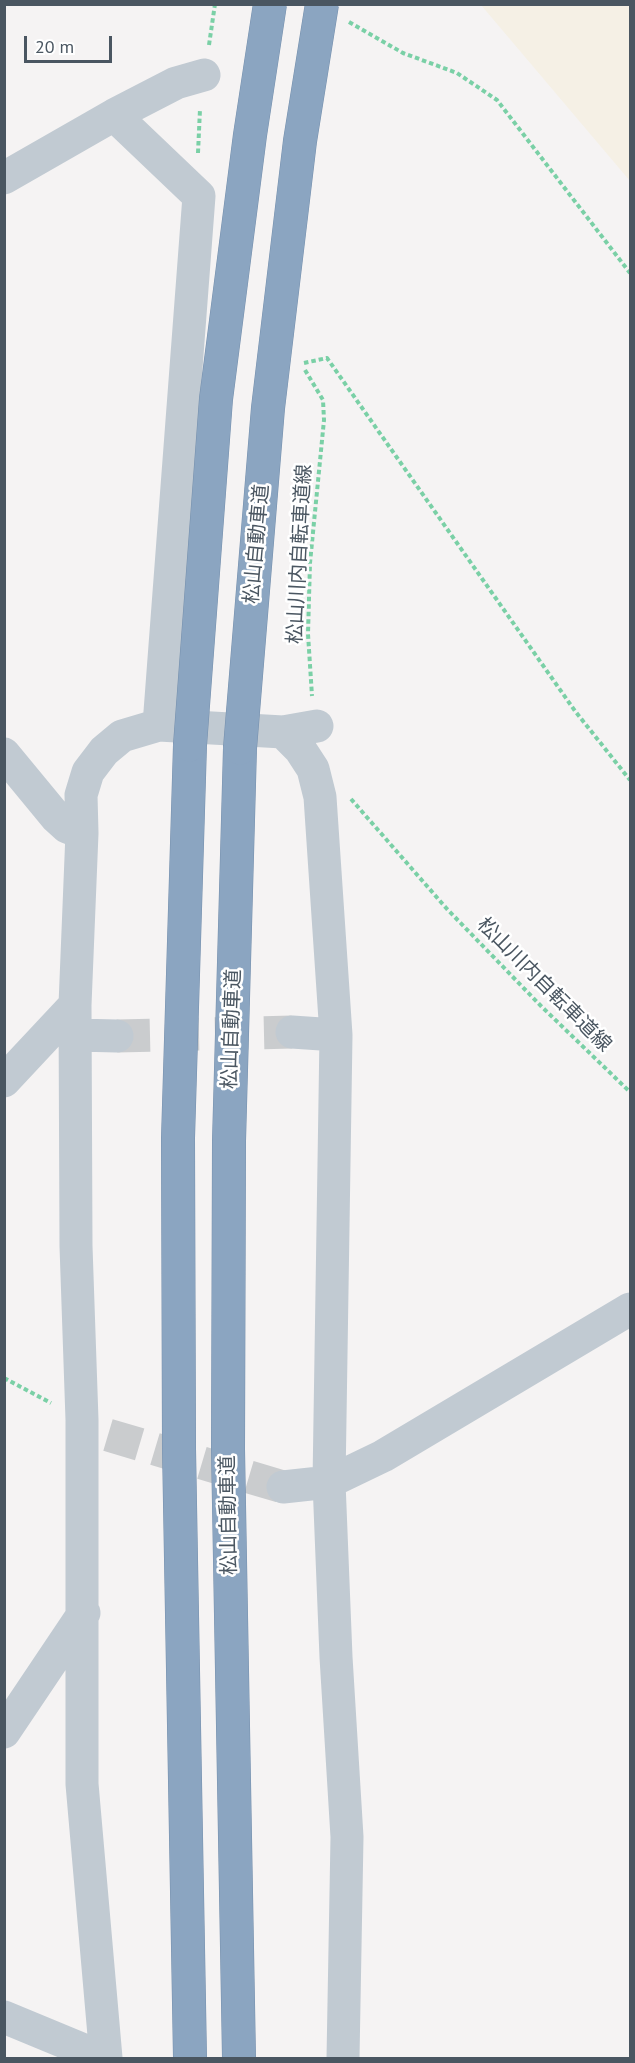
<!DOCTYPE html>
<html>
<head>
<meta charset="utf-8">
<style>
  body { margin:0 }
  #map { position:relative; width:635px; height:2063px; overflow:hidden; background:#f5f3f3; font-family:"PT Sans",sans-serif }
  canvas { display:block }
  .frame { position:absolute; inset:0; border:6px solid #4a5661; pointer-events:none }
  .scale { position:absolute; left:24px; top:36px; width:88px; height:27px; box-sizing:border-box; border:3px solid #4a5661; border-top:0; padding-left:8px; font-size:18px; line-height:21px; white-space:nowrap; color:#4a5661; -webkit-text-stroke:4px #fff; paint-order:stroke }
</style>
</head>
<body>
<div id="map">
<canvas width="635" height="2063"></canvas>
<div class="frame"></div>
<div class="scale">20 m</div>
</div>
<script>
const context = document.querySelector('canvas').getContext('2d');
context.lineJoin = 'round';
function fillPath(path, color) {
  context.fillStyle = color;
  context.fill(path, 'evenodd');
}
function poly(rows) {
  const path = new Path2D();
  for (const r of rows) {
    path.moveTo(r[0], r[1]);
    for (let i = 2; i < r.length; i += 2) path.lineTo(r[i], r[i + 1]);
  }
  return path;
}
function trace(path, color, width, dash) {
  context.strokeStyle = color;
  context.lineWidth = width;
  context.lineCap = dash ? 'butt' : 'round';
  context.setLineDash(dash || []);
  context.stroke(path);
}
function write(font, color, halo, rows, align = 'center') {
  context.font = font + ' "PT Sans","Noto Sans JP",sans-serif';
  context.lineWidth = 5;
  context.setLineDash([]);
  context.textBaseline = 'middle';
  context.strokeStyle = halo;
  context.fillStyle = color;
  for (const [text, x, y, turn = 0] of rows) {
    context.save();
    context.translate(x, y);
    context.rotate((+turn || 0) * Math.PI / 180);
    context.textAlign = isNaN(turn) ? turn : align;
    if (halo) context.strokeText(text, 0, 0);
    context.fillText(text, 0, 0);
    context.restore();
  }
}
const sand = poly([
  [481,5,630,5,630,181]
]);
const streetTunnel = poly([
  [117,1036,292,1032],
  [108,1435,283,1487]
]);
const path = poly([
  [349,22,403,53,457,73,497,100,630,273],
  [209,45,215,4],
  [198,153,200,109],
  [304,363,327,358,575,711,630,780],
  [305,370,323,400,324,420,310,563,308,634,312,696],
  [351,799,447,909,541,1006,630,1092],
  [4,1378,51,1403]
]);
const street = poly([
  [114,115,199,196,159,725],
  [4,178,114,115,176,83,204,75],
  [283,732,300,749,313,769,320,797,336,1035,329,1482,336,1657,347,1837,343,2058],
  [4,754,56,817,67,827,82,833],
  [292,1032,336,1035],
  [76,1035,117,1036],
  [4,1081,75,1005],
  [283,1487,329,1482,383,1456,630,1309],
  [4,1732,84,1613],
  [4,2017,103,2058],
  [106,2058,82,1784,82,1420,76,1246,75,1005,82,833,81,795,88,772,104,751,122,736,159,725,283,732,317,726]
]);
const highway = poly([
  [190,745,178,1138,179,1448,190,2058],
  [239,2058,228,1449,229,1141,240,748]
]);
const highwayBridge = poly([
  [190,745,216,399,250,135,270,4],
  [240,748,268,408,300,141,322,4]
]);
const streetNames = [
  ["松山自動車道",257,544,-85],
  ["松山川内自転車道線",300,554,-87],
  ["松山川内自転車道線",544,985,45],
  ["松山自動車道",232,1029,-88],
  ["松山自動車道",229,1515,-91]
];
fillPath(sand, '#f5f0e5');
trace(streetTunnel, '#caccce', 33, [33, 16]);
trace(highway, '#7690ad', 34);
trace(path, '#7ad0a6', 4, [4.5, 3]);
trace(street, '#c1cad2', 33);
trace(highway, '#8ba5c1', 33);
trace(highwayBridge, '#7690ad', 34, []);
trace(highwayBridge, '#8ba5c1', 33);
write('20px', '#4a5661', '#fff', streetNames);
</script>
</body>
</html>
